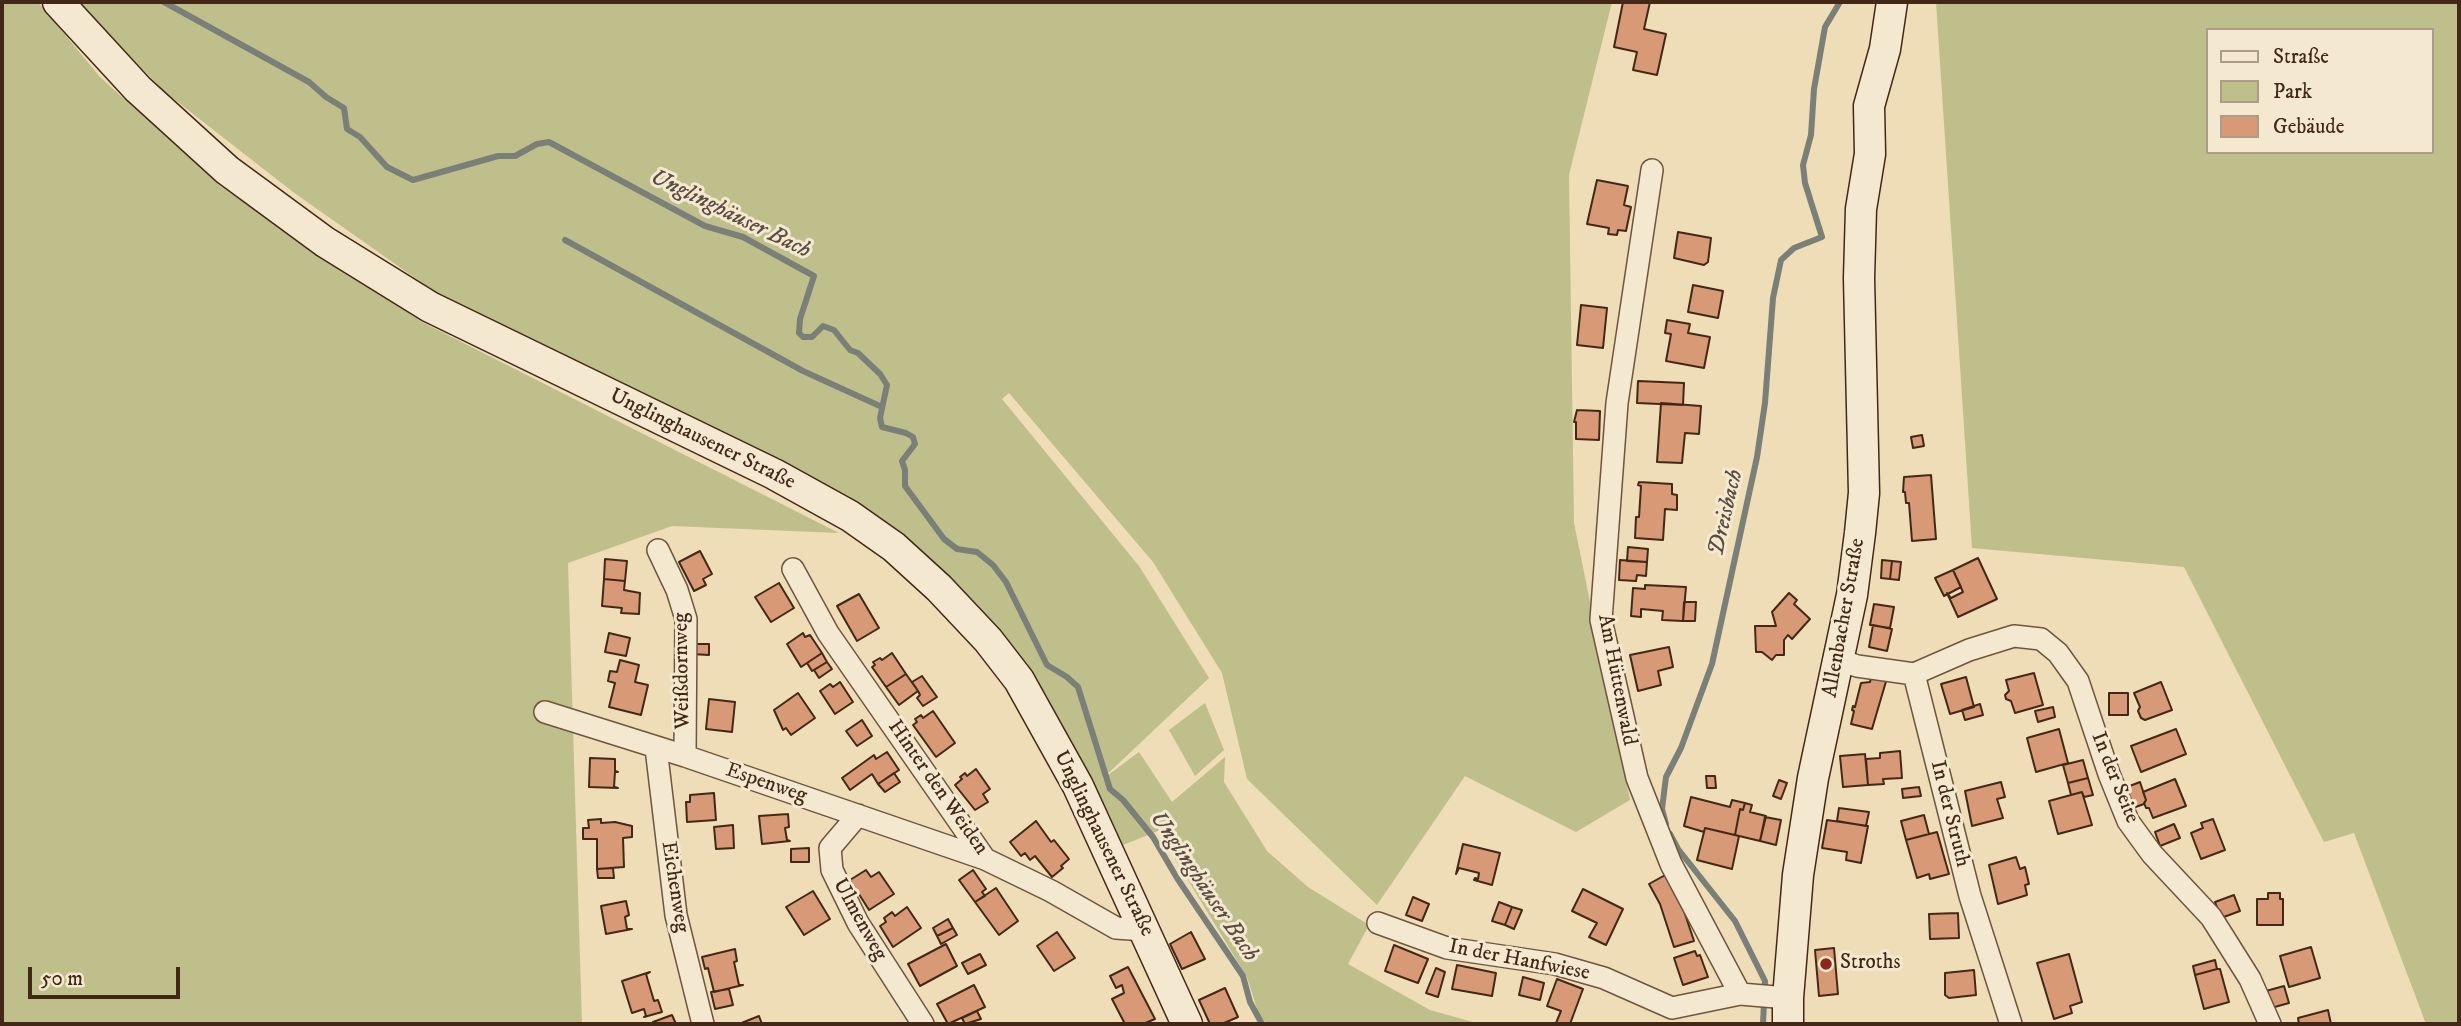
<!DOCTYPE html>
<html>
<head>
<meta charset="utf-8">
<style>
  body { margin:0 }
  #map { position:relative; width:2461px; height:1026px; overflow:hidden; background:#eeddb6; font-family:"IM FELL DW Pica",serif }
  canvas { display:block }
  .frame { position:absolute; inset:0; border:4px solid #432818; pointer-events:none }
  .legend { position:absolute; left:2206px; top:28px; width:228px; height:126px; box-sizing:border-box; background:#f4e9d0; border:2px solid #ad9c86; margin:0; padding:9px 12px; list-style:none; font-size:21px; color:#432818 }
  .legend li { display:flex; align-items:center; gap:14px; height:35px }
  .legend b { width:35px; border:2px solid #ad9c86 }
  .scale { position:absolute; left:28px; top:967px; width:152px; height:32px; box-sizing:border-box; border:4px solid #432818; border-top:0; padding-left:9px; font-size:21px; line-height:24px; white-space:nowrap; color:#432818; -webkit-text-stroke:5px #f4e9d0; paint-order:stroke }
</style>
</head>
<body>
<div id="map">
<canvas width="2461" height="1026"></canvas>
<div class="frame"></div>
<ul class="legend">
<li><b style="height:9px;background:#f4e9d0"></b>Straße</li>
<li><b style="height:19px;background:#bebf8a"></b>Park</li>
<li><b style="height:19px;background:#d79976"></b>Gebäude</li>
</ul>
<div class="scale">50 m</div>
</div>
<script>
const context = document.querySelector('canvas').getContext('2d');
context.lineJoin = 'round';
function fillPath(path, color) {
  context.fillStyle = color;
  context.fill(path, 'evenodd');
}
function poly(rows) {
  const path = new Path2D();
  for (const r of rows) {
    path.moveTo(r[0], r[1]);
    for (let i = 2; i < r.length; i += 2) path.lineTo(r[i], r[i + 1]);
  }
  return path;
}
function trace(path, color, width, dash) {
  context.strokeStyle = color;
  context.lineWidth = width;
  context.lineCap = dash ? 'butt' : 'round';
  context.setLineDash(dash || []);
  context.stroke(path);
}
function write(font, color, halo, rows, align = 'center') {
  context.font = font + ' "IM FELL DW Pica",serif';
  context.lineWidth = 6;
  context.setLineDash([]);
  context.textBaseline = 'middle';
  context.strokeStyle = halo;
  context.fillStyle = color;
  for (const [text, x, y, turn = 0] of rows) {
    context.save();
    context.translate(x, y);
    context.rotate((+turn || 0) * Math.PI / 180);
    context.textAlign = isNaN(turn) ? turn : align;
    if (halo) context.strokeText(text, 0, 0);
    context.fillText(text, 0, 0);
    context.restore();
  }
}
const green = poly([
  [2,2,38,2,100,77,220,186,422,322,839,533,672,526,568,563,582,1024,2,1024],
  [77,2,1612,2,1569,175,1574,523,1630,800,1576,832,1465,776,1377,905,1247,779,1222,673,1153,562,1009,393,1002,399,1139,566,1209,678,1100,781,1139,752,1172,802,1225,757,1224,782,1267,851,1308,887,1369,925,1348,964,1430,1010,1480,1024,1267,1024,1259,1015,1247,977,1158,831,1118,847,1046,694,953,582,872,512,442,297,293,192,165,92],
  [1936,2,2459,2,2459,1024,2426,1024,2354,833,2324,842,2184,567,1972,548],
  [2207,30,2431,30,2431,152,2207,152],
  [1205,703,1224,750,1195,776,1169,730]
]);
const stream = poly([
  [164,2,309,82,326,97,344,108,347,129,360,137,387,167,413,180,498,156,515,156,537,144,549,142,705,226,743,237,814,276,800,319,799,333,803,337,812,337,823,326,834,330,850,350,858,353,880,374,887,385,880,418,882,427,906,433,913,437,915,444,902,461,905,470,905,486,944,539,957,549,977,552,993,565,1006,582,1047,665,1067,677,1078,687,1110,789,1123,800,1153,837,1177,878,1243,976,1250,1002,1262,1024],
  [565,240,803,371,882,407],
  [1666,824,1662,809,1666,777,1681,748,1712,664,1757,457,1765,403,1773,298,1781,260,1794,248,1822,237,1805,183,1803,165,1811,135,1814,89,1825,27,1840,2],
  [1670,834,1678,849,1735,921,1765,981,1763,1024]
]);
const building = poly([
  [1623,2,1650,2,1644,29,1666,34,1657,75,1633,70,1637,52,1614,47,1623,2],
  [1597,180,1628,186,1624,205,1631,207,1626,231,1618,230,1617,235,1608,234,1609,228,1587,224,1597,180],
  [1678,232,1711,238,1708,262,1704,265,1674,258,1678,232],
  [1693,285,1723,291,1718,318,1688,312,1693,285],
  [1581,305,1607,308,1603,348,1577,345,1581,305],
  [1667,320,1690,324,1688,333,1710,337,1704,368,1666,361,1671,334,1665,333,1667,320],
  [1638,381,1684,383,1683,405,1637,403,1638,381],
  [1661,403,1701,406,1699,434,1685,433,1682,463,1657,462,1661,403],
  [1577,410,1600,411,1599,440,1576,439,1576,422,1574,422,1577,410],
  [1922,435,1924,446,1913,448,1911,437,1922,435],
  [1931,475,1936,539,1912,541,1909,503,1906,503,1905,492,1903,492,1904,477,1931,475],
  [1639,482,1672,484,1672,494,1677,495,1677,510,1665,509,1663,540,1635,538,1636,517,1639,517,1641,486,1638,485,1639,482],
  [1628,547,1648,549,1647,562,1627,561,1628,547],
  [700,551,712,574,703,579,706,585,694,591,679,562,700,551],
  [1978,558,1997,599,1958,617,1947,593,1951,598,1963,592,1953,570,1978,558],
  [605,559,627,561,625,581,604,579,605,559],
  [1620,560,1647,562,1646,576,1637,575,1636,581,1619,580,1620,560],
  [1882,560,1892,561,1890,579,1881,578,1882,560],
  [1892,561,1901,562,1899,580,1890,579,1892,561],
  [1953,570,1961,587,1944,596,1935,578,1953,570],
  [604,579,625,581,624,590,640,593,639,614,621,613,622,608,602,606,604,579],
  [779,583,794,608,771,622,755,597,779,583],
  [1645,585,1686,587,1683,621,1662,620,1663,611,1641,609,1641,617,1631,616,1633,588,1645,589,1645,585],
  [1789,593,1797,600,1794,604,1810,619,1792,639,1788,635,1784,640,1784,655,1776,655,1772,660,1762,652,1756,652,1755,626,1776,626,1772,612,1789,593],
  [859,594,879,628,857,641,837,606,859,594],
  [1684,602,1696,602,1695,621,1683,621,1684,602],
  [1874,604,1894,607,1890,628,1870,625,1874,604],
  [1873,625,1892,629,1887,651,1869,647,1873,625],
  [609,633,630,638,626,656,605,652,609,633],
  [803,633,805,637,810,635,822,653,801,667,787,644,803,633],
  [691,644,709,644,709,655,691,654,691,644],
  [1669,647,1673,667,1658,671,1661,685,1638,691,1630,655,1669,647],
  [822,653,827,662,812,671,807,663,822,653],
  [892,653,906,674,886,687,872,667,875,665,873,662,880,658,882,660,892,653],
  [620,660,639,665,635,682,648,685,641,715,609,707,615,683,608,681,610,671,617,672,620,660],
  [827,662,832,669,819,678,814,670,827,662],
  [2034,673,2043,705,2015,713,2011,701,2006,699,2005,695,2009,691,2006,680,2034,673],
  [906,674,918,691,899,705,886,687,906,674],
  [1872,674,1887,678,1872,729,1851,724,1854,711,1852,710,1853,706,1855,707,1861,683,1870,682,1872,674],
  [922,676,937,697,923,706,917,698,920,695,918,691,912,682,922,676],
  [1966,677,1974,707,1950,714,1941,684,1966,677],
  [840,682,853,702,835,714,820,691,830,684,833,687,840,682],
  [2161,682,2172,710,2145,720,2141,718,2138,711,2140,707,2134,693,2161,682],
  [798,693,815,718,791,735,786,728,783,730,774,710,798,693],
  [2109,693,2128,693,2128,715,2109,715,2109,693],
  [709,699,735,702,732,732,706,729,709,699],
  [1980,704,1983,715,1965,720,1962,710,1980,704],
  [2053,707,2055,717,2038,722,2035,711,2053,707],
  [933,711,955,743,936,757,913,725,917,722,915,719,921,715,923,718,933,711],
  [862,720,872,736,857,746,846,731,862,720],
  [2059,729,2068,763,2036,772,2027,738,2059,729],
  [2176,729,2186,754,2141,772,2131,746,2176,729],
  [1900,751,1902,778,1883,779,1884,784,1868,785,1866,759,1880,758,1880,753,1900,751],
  [887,752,899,770,878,784,872,774,850,790,842,778,874,755,876,759,887,752],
  [1865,754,1868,785,1843,787,1840,756,1865,754],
  [590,758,615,759,615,771,618,772,615,772,614,787,618,788,589,787,590,758],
  [2083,760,2088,778,2068,783,2063,765,2083,760],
  [976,769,990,789,983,794,988,802,975,810,955,785,962,779,960,777,965,773,967,776,976,769],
  [894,773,900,782,885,792,878,784,894,773],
  [1706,776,1715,776,1716,788,1707,788,1706,776],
  [2088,778,2093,795,2084,797,2082,792,2071,795,2068,783,2088,778],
  [2175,779,2186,806,2153,818,2149,808,2146,808,2144,803,2146,800,2143,792,2175,779],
  [1779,780,1787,783,1781,799,1773,796,1779,780],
  [2001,782,2005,797,1997,799,2003,818,1972,826,1965,791,2001,782],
  [2140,782,2146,800,2144,804,2130,809,2122,789,2140,782],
  [1919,787,1921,796,1903,798,1902,789,1919,787],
  [2082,792,2092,825,2058,834,2049,801,2082,792],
  [714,793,716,820,687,822,686,802,690,802,690,795,714,793],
  [1691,797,1730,807,1732,800,1745,803,1743,810,1740,809,1735,835,1705,828,1704,832,1684,826,1691,797],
  [1745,803,1752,805,1750,812,1766,816,1760,841,1735,835,1740,809,1743,810,1745,803],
  [1839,808,1869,812,1866,826,1837,821,1839,808],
  [788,814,789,827,785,828,787,840,790,841,762,844,759,816,788,814],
  [1924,815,1929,834,1906,840,1901,821,1924,815],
  [1765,817,1781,820,1776,845,1760,841,1765,817],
  [601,819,601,823,615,822,632,826,632,837,623,838,624,867,597,869,597,839,583,839,583,828,589,828,588,820,601,819],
  [2213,819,2225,850,2201,859,2191,833,2203,828,2201,823,2213,819],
  [1827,820,1868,826,1861,863,1846,860,1847,852,1822,848,1827,820],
  [1036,821,1051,842,1054,840,1069,859,1061,866,1063,868,1052,877,1035,856,1030,860,1025,853,1021,856,1010,842,1036,821],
  [2174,824,2180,838,2160,846,2155,832,2174,824],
  [733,825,734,848,716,849,714,827,733,825],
  [1705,828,1739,836,1732,869,1697,860,1705,828],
  [1937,832,1949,874,1930,879,1929,874,1917,878,1906,840,1937,832],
  [1463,844,1500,853,1492,885,1474,880,1475,878,1478,879,1479,873,1459,868,1456,874,1463,844],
  [809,848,809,862,791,862,791,849,809,848],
  [2016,857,2020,869,2025,867,2029,884,2025,885,2027,895,1998,904,1989,865,2016,857],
  [613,868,614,878,598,878,597,869,613,868],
  [866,870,871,877,879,872,894,894,869,910,850,880,866,870],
  [973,870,986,889,982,892,985,896,975,902,959,880,973,870],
  [1667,874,1683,908,1694,941,1674,947,1660,904,1649,884,1667,874],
  [996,888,1018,921,999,935,975,902,996,888],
  [1583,889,1623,909,1606,945,1589,937,1597,923,1572,911,1583,889],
  [813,891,830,919,804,935,786,907,813,891],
  [2268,893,2280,893,2280,899,2283,899,2283,925,2257,925,2257,899,2268,899,2268,893],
  [2234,895,2240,911,2221,918,2215,902,2234,895],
  [1413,897,1429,904,1422,921,1406,915,1413,897],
  [626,901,629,915,625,917,627,929,632,929,606,934,601,906,626,901],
  [1499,902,1512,907,1505,925,1492,921,1499,902],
  [907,907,921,928,893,947,880,926,886,922,884,918,892,912,895,916,907,907],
  [1512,907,1522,910,1514,929,1505,925,1512,907],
  [1958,913,1959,938,1930,939,1929,914,1958,913],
  [948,919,953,928,937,936,933,928,948,919],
  [953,928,957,935,941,944,937,936,953,928],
  [1057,932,1075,958,1054,971,1037,946,1057,932],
  [1191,932,1205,959,1182,969,1170,944,1191,932],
  [946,944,957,966,920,986,908,964,946,944],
  [1394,945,1428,959,1418,983,1385,971,1394,945],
  [2311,947,2320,978,2289,987,2280,956,2311,947],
  [1834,948,1838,994,1819,996,1815,950,1834,948],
  [735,949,737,961,734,962,739,985,743,985,714,992,708,968,705,969,702,957,735,949],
  [1695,951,1697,956,1700,955,1708,977,1683,985,1674,958,1695,951],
  [980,954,986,965,968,974,962,963,980,954],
  [2069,954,2082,1002,2070,1006,2072,1013,2054,1019,2037,963,2069,954],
  [2215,960,2217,969,2195,975,2193,966,2215,960],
  [1457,965,1496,973,1492,996,1452,989,1457,965],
  [1128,967,1155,1019,1143,1024,1125,1024,1112,999,1124,993,1122,985,1116,988,1110,976,1128,967],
  [1436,968,1445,972,1438,997,1426,993,1436,968],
  [2217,969,2220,969,2229,1002,2204,1009,2195,975,2217,969],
  [1974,970,1976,995,1949,998,1945,995,1945,973,1974,970],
  [650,972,646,974,654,1001,658,1000,662,1012,644,1017,646,1016,644,1009,632,1013,622,981,650,972],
  [1523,977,1544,983,1540,1000,1519,995,1523,977],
  [1557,979,1583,989,1570,1024,1556,1023,1561,1011,1547,1006,1557,979],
  [974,985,985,1007,948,1024,937,1004,974,985],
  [2284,986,2289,1003,2271,1008,2266,991,2284,986],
  [1225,988,1238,1017,1222,1024,1210,1024,1199,1000,1225,988],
  [729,989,733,1005,715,1009,711,992,729,989],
  [2328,1010,2331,1024,2299,1024,2298,1018,2328,1010],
  [977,1011,981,1019,965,1024,962,1018,977,1011],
  [672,1015,676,1024,654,1024,653,1022,672,1015],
  [759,1016,762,1024,739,1024,759,1016]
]);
const street = poly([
  [1652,170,1617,403,1601,620,1637,778,1671,864,1740,994],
  [658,550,677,590,686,619,685,756],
  [793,569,828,633,985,859,1051,891,1116,928,1144,930],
  [1840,660,1857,666,1914,674,1970,896,2011,1024],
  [1914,674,1969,650,2014,636,2041,639,2058,653,2078,681,2109,774,2128,821,2152,854,2211,917,2250,979,2270,1024],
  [545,712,685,756,985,859],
  [656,748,676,915,703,1024],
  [858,815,830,848,832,870,858,923,923,1024],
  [1378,923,1447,948,1555,964,1604,978,1672,1008,1740,994,1788,998]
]);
const secondary = poly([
  [58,2,138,89,227,170,325,242,430,307,774,474,850,516,894,547,939,588,988,640,1019,680,1078,786,1187,1024],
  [1788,1024,1788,998,1798,875,1813,778,1852,595,1860,533,1864,493,1859,278,1861,209,1870,154,1869,106,1885,49,1892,2]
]);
const markers = [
  [1826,964,7,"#8f2418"]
];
const streetNames = [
  ["Unglinghausener Straße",702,440,26],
  ["Allenbacher Straße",1845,618,-80],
  ["Weißdornweg",683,671,-91],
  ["Am Hüttenwald",1616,680,79],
  ["In der Seite",2114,778,68],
  ["Espenweg",766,784,19],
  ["Hinter den Weiden",937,788,55],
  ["In der Struth",1949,814,76],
  ["Unglinghausener Straße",1103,844,64],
  ["Eichenweg",674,887,81],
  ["Ulmenweg",859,920,61],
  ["In der Hanfwiese",1519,961,11]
];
const poiNames = [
  ["Stroths",1840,964]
];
const waterNames = [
  ["Unglinghäuser Bach",730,215,26],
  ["Dreisbach",1727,513,-77],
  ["Unglinghäuser Bach",1203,887,56]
];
fillPath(green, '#bebf8a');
trace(stream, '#7a8078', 6);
fillPath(building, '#d79976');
trace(building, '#432818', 2);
trace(street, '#6e5540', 24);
trace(secondary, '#432818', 33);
trace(street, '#f4e9d0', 21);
trace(secondary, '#f4e9d0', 30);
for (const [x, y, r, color] of markers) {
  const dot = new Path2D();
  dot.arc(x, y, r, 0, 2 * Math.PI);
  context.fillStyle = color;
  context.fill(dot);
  trace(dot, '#f4e9d0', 2.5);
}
write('21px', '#432818', '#f4e9d0', streetNames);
write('21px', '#432818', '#f4e9d0', poiNames, 'left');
write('italic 23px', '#5a4c40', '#f4e9d0', waterNames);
</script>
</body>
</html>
